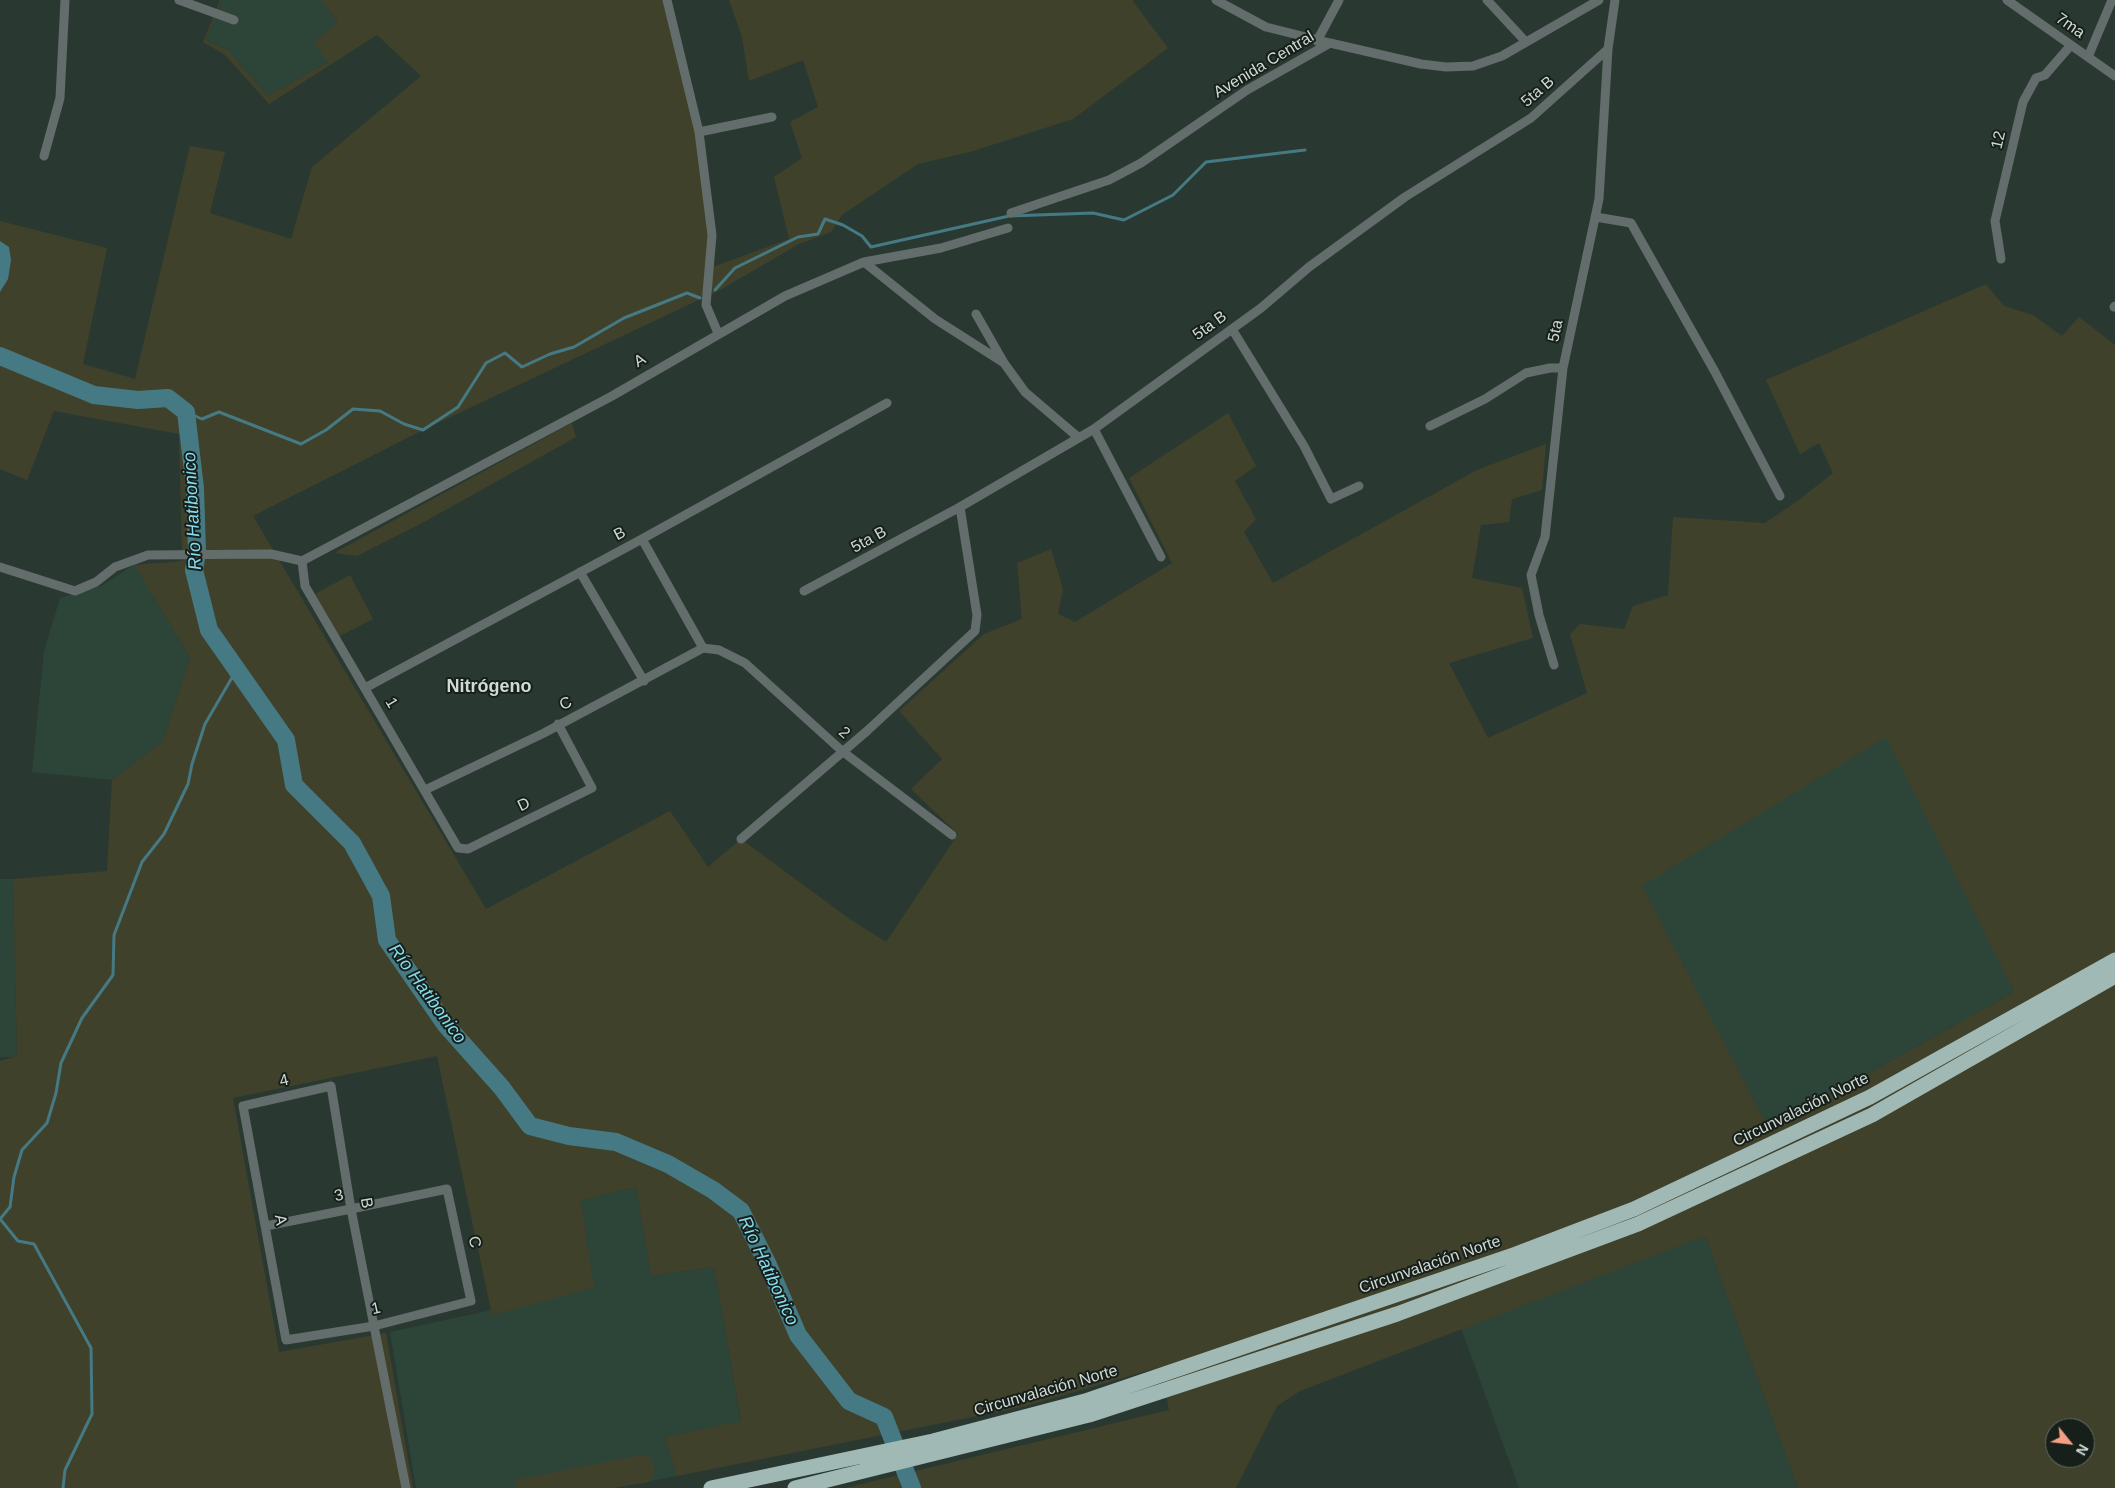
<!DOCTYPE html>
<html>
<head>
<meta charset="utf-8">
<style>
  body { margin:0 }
  #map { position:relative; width:2115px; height:1488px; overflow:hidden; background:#293931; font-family:Helvetica,sans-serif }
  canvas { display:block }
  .north { position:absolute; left:2045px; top:1418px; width:50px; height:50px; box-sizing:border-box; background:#171f1b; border:1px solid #616a65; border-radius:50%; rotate:119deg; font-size:14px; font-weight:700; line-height:20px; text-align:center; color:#d0dad4 }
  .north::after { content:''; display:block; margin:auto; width:18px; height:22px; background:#f39f85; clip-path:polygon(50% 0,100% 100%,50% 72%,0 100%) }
</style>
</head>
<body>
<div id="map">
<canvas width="2115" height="1488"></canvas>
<div class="north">N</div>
</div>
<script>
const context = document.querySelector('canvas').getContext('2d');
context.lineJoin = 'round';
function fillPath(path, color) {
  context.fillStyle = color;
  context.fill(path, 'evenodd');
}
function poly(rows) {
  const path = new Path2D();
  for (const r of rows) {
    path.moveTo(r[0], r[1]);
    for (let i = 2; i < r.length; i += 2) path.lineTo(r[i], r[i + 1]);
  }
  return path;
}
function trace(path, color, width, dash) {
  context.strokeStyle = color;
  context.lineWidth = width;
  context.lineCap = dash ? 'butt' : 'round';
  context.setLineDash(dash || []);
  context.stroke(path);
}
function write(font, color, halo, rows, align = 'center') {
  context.font = font + ' Helvetica,sans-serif';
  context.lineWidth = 4;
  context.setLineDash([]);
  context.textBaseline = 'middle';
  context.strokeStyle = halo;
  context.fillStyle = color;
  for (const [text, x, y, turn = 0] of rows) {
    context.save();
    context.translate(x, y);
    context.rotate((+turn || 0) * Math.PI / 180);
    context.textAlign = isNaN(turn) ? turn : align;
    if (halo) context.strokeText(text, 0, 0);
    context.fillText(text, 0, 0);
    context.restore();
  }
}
const built = poly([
  [222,0,321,0,338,22,328,62,268,96,228,50,206,40],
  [134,565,190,657,163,741,112,780,32,772,44,651,60,598,101,586],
  [1886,736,2014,992,1769,1129,1641,886],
  [0,879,13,879,17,1057,0,1057],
  [636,1187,651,1276,714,1267,741,1422,665,1437,677,1476,613,1488,416,1488,390,1332,593,1288,581,1200],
  [1705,1236,1798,1488,1519,1488,1461,1328]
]);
const green = poly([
  [220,0,222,0,206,40,228,50,268,96,328,62,314,42,338,22,321,0,666,0,699,132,713,267,789,239,774,177,802,158,790,122,818,107,803,60,749,81,742,37,729,0,1132,0,1168,48,1073,119,970,152,918,164,842,215,831,232,799,244,720,290,423,430,253,516,486,909,670,811,708,867,741,839,851,920,886,942,958,834,911,789,942,759,899,711,984,634,1022,619,1017,563,1051,549,1063,589,1058,614,1075,622,1172,563,1129,478,1228,413,1256,466,1235,481,1256,519,1244,532,1273,583,1477,470,1546,444,1542,490,1512,499,1509,522,1481,525,1472,578,1522,588,1533,638,1449,663,1488,738,1587,693,1570,634,1580,624,1624,629,1633,606,1668,595,1673,517,1765,523,1796,502,1833,473,1819,443,1800,454,1766,380,1986,284,2004,306,2033,315,2062,336,2079,317,2115,345,2115,1488,1798,1488,1705,1236,1300,1391,1277,1406,1236,1488,845,1488,1169,1410,1161,1367,1022,1407,677,1476,665,1437,741,1421,714,1267,651,1276,636,1187,581,1200,594,1288,492,1315,437,1056,233,1098,279,1352,386,1333,413,1488,0,1488,0,1061,17,1056,13,879,107,871,112,780,163,741,190,657,134,565,182,561,179,434,54,411,27,480,0,469,0,221,107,248,83,364,135,379,190,146,225,152,210,213,291,239,312,167,421,76,377,35,269,104,225,55,203,42],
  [1886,737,2014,992,1769,1129,1642,886],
  [2055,1428,2085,1428,2085,1458,2055,1458],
  [572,423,576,437,424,522,357,556,334,553],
  [350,575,373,619,338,637,315,594],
  [639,1455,651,1457,654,1466,653,1476,649,1482,613,1488,511,1488,517,1487,515,1480]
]);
const water = poly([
  [0,241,9,247,11,260,8,279,0,292]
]);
const stream = poly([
  [715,290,735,268,798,237,818,234,825,219,843,225,862,236,871,247,1009,216,1093,213,1124,220,1173,195,1206,162,1305,150],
  [186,412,202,419,219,412,301,444,326,430,353,409,380,411,404,424,423,430,458,407,486,363,505,353,522,367,550,354,574,347,624,318,687,293,700,298],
  [0,1219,10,1207,14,1177,22,1150,47,1123,56,1093,61,1063,82,1018,113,975,114,935,142,862,164,834,188,784,192,764,205,724,237,669],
  [0,1219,18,1241,34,1244,91,1348,92,1414,65,1470,63,1488]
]);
const river = poly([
  [0,356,94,395,138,400,168,398,186,412,195,488,197,552,194,570,209,630,286,740,294,785,352,843,381,896,387,940,445,1024,502,1088,530,1126,569,1136,616,1142,668,1164,713,1190,741,1211,768,1265,798,1335,849,1401,884,1417,912,1488]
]);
const street = poly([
  [179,0,234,20],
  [667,0,699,132,712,235,706,305,718,333],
  [1216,0,1266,27,1330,43],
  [1487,0,1526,42],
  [2007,0,2115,76],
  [1317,41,1339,0],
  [2088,57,2112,0],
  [699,132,772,117],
  [44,156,60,98,65,0],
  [1011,213,1109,180,1141,163,1247,90,1330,43,1421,64,1446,67,1473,66,1502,56,1599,0],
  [1596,217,1631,223,1715,372,1780,496],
  [2001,259,1995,221,2023,102,2036,78,2045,75,2071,45],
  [864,262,935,319,1004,363],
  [2114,307,2115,306],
  [976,314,1004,363,1025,392,1079,438],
  [1232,329,1304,446,1331,499,1359,486],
  [1430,426,1485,399,1526,373,1550,368,1563,368],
  [1094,429,1161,557],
  [642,539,703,648],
  [302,561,612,396,785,296,864,262,941,248,1008,228],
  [302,561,305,586,458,848,468,849,592,788,558,724],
  [0,567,75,591,96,582,115,567,148,555,271,554,302,561],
  [580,572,644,681],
  [804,591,960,507,1094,429,1261,308,1309,267,1405,197,1531,118,1608,49],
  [1554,665,1539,615,1531,575,1545,537,1563,368,1599,199,1608,49,1615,0],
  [365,688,642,539,887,403],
  [425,790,544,733,703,648,719,650,745,663,842,751,952,835],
  [741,839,867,731,975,631,977,615,960,507],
  [266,1226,351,1209,447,1189,471,1301,374,1326,286,1340,243,1106,331,1086,351,1209,374,1326,406,1488]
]);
const highway = poly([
  [711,1488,933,1441,1085,1401,1516,1254,1634,1209,1870,1097,2115,960],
  [795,1488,1089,1415,1397,1314,1638,1224,1872,1115,2115,976]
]);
const streetNames = [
  ["7ma",2070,26,35],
  ["Avenida Central",1264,65,-31],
  ["5ta B",1538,92,-41],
  ["12",1999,140,-77],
  ["5ta B",1210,326,-36],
  ["5ta",1556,331,-78],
  ["A",640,361,-31],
  ["B",620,534,-28],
  ["5ta B",869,540,-29],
  ["1",391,703,59],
  ["C",566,704,-27],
  ["2",844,733,41],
  ["D",524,805,-26],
  ["4",284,1081,-13],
  ["Circunvalación Norte",1801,1110,-26],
  ["3",339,1196,-12],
  ["B",366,1203,80],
  ["A",280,1220,80],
  ["C",474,1242,78],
  ["Circunvalación Norte",1430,1265,-19],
  ["1",376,1309,-13],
  ["Circunvalación Norte",1046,1391,-16]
];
const waterNames = [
  ["Río Hatibonico",193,511,-93],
  ["Río Hatibonico",427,994,54],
  ["Río Hatibonico",768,1271,65]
];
const neighbourhoodNames = [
  ["Nitrógeno",489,687]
];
fillPath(built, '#2d4438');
fillPath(green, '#40412b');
fillPath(water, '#457a84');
trace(stream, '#457a84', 3);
trace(river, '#457a84', 18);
trace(street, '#636d6b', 9);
trace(highway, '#a1b9b5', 15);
write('16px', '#d0dad4', '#171f1b', streetNames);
write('italic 18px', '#84dced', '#171f1b', waterNames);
write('bold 18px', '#d0dad4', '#171f1b', neighbourhoodNames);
</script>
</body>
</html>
